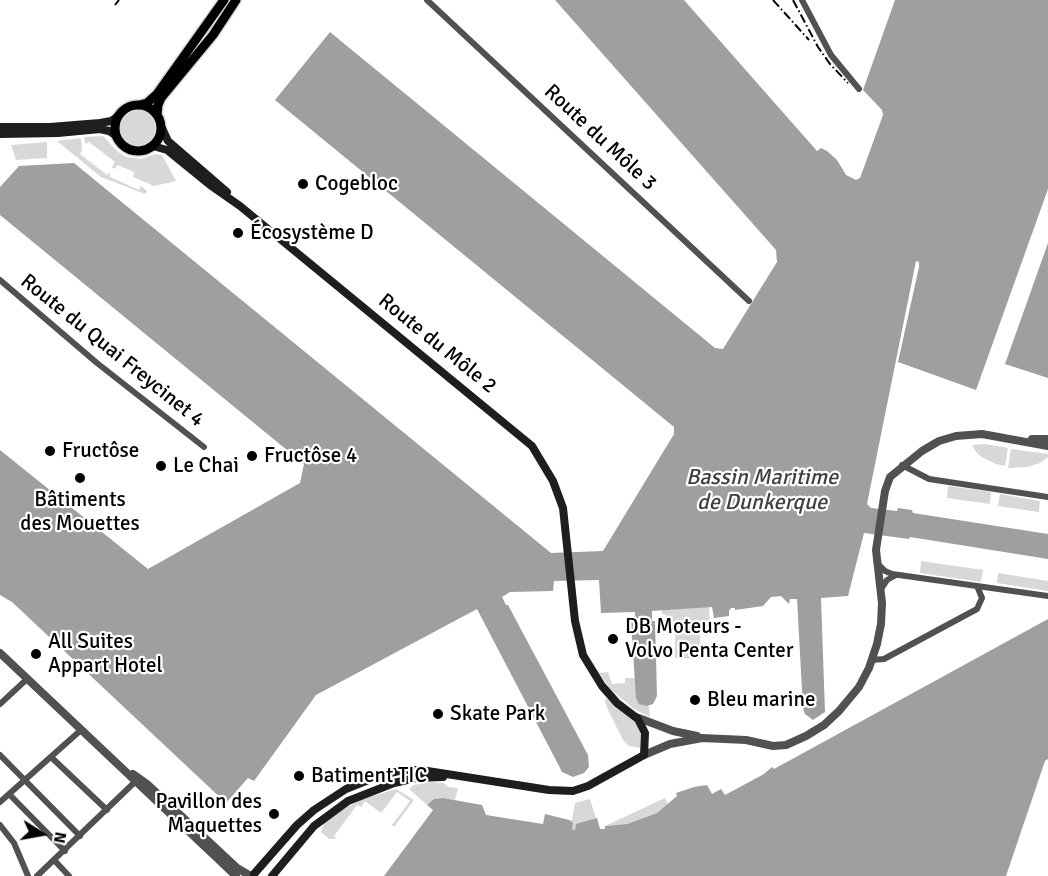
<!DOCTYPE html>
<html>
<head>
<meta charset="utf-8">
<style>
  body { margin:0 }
  #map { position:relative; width:1048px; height:876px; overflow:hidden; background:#fff; font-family:Signika,sans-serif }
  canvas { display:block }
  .north { position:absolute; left:12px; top:804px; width:60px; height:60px; -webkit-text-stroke:4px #fff; paint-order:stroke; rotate:101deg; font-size:16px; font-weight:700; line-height:24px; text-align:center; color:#000 }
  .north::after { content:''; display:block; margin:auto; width:21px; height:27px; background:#000; clip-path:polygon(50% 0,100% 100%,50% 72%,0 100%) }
</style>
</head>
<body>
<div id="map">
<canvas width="1048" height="876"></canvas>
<div class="north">N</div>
</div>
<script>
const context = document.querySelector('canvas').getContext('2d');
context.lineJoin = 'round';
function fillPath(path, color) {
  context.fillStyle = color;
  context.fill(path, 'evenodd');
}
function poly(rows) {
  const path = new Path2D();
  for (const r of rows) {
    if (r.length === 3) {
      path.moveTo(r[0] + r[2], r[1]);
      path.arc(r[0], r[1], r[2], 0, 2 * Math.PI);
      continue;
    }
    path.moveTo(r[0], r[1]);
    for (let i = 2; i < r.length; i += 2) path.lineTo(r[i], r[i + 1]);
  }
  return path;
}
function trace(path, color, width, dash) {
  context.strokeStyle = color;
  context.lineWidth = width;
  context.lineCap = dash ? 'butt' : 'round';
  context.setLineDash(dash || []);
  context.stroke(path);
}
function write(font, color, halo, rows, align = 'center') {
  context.font = font + ' Signika,sans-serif';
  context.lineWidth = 4.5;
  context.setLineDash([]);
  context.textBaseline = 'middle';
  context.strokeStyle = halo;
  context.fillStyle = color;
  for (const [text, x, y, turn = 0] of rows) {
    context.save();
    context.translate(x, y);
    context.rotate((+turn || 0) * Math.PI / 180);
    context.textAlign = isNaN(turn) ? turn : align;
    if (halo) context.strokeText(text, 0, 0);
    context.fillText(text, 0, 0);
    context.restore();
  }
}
const green = poly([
  [138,128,19],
  [103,136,118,152,126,157,141,159,155,154,162,155,176,181,154,186,133,177,134,172,117,165,115,169,113,168,112,167,115,162,89,142,85,144,84,137],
  [81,138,82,150,80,154,107,175,110,172,110,177,139,190,141,186,147,191,145,194,101,177,57,141],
  [47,142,47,158,16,160,11,145],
  [985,444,1008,448,1005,466,996,464,983,458,976,452,972,445],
  [1011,449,1048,454,1048,457,1040,463,1027,467,1008,468],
  [948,486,991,492,990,504,947,498],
  [1000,494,1040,501,1039,512,998,506],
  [921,561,983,570,981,582,920,573],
  [998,573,1048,581,1048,591,997,583],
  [709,607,710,623,700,634,700,659,675,658,675,629,666,629,666,615,662,614,662,610],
  [608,672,612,684,625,683,625,678,635,678,637,701,647,706,649,706,650,717,634,709,611,690,599,673],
  [606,698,636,723,641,735,640,748,629,746,623,740,608,710,605,702],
  [431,782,444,783,448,787,458,788,455,800,443,798,434,799,427,805,409,789,414,785],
  [396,789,414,800,394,827,392,825,410,801,397,792,381,813,365,801,361,807,357,805,334,836,336,838,335,839,329,839,321,832,324,823,347,807,363,799],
  [665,798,668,804,657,813,627,824,605,826],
  [590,799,596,819,576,830,572,829,569,820,572,820,575,803]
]);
const water = poly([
  [555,0,684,0,817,151,821,148,827,151,837,160,846,175,856,180,860,178,883,115,882,110,863,90,895,0,1048,0,1048,189,976,390,898,362,919,267,919,262,916,261,867,504,871,508,897,511,898,508,912,510,913,513,1048,534,1048,559,910,537,909,539,864,533,848,596,821,598,825,712,813,720,805,714,803,708,797,599,790,599,789,604,781,596,771,597,763,606,735,610,735,608,731,608,729,611,729,616,714,618,712,607,652,611,652,621,655,621,657,696,653,704,647,706,639,704,636,698,631,622,635,621,635,612,601,613,599,580,554,581,553,591,510,592,502,597,506,605,508,605,588,755,589,767,584,773,573,777,562,772,560,768,477,609,316,695,254,781,248,778,226,803,12,602,0,595,0,450,148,569,300,483,304,464,0,215,0,187,19,166,74,163,551,553,603,551,674,434,674,427,275,100,330,32,715,348,723,349,777,262,776,250],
  [1048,243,1048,378,1005,364],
  [1048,619,1048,759,1045,761,1006,876,384,876,433,810,427,805,434,799,443,798,482,805,486,815,543,824,545,814,569,820,573,823,572,829,575,830,576,824,597,818,600,829,605,829,605,826,627,824,657,813,677,796,676,793,694,787,707,785,712,794,721,789,725,795,764,774,772,767,774,769]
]);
const minor = poly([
  [427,0,749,301],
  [802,0,831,55,859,89],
  [0,280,97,363,204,447],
  [902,465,929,479,1048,497],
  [877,563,885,571,892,574,1048,596],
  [881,589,887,580,896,575],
  [872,660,884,659,977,609,982,598,977,586],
  [0,704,27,679],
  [0,755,80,836],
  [51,757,107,810],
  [9,794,65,851],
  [0,802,81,730],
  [0,825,14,843,28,876],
  [55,861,69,876],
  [37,876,138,779]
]);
const tertiary = poly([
  [1032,439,1048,439],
  [0,653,236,876],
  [636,717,673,731,697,736],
  [644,755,670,744,702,738,746,740,773,746,786,745,806,736,824,725,839,711,859,687,869,668,877,644,881,624,882,603,876,550,885,491,890,477,922,451,939,441,956,436,982,434,1048,446],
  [133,774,147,784,237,868,249,875]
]);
const secondary = poly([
  [161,126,168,141,227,192],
  [0,127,50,127,100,123,111,121,117,117],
  [0,134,58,133,100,129,109,131,115,135],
  [153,146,167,150,210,185,240,206,532,446,553,481,563,508,575,621,583,655,602,686,617,703,638,719,645,733,644,755,588,786,573,791,549,790,421,770,403,770,376,777,346,789,314,810,297,825,254,874],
  [272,876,314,826,348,801,394,783,416,778,443,777]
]);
const primary = poly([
  [138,128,23],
  [140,105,147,103,157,94,224,0],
  [157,115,158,105,161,98,213,35,236,0]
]);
const rail = poly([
  [773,0,809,40],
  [793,0,818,47,830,64,848,83],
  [115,5,119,0]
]);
const markers = [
  [303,184,6,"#000"],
  [238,233,6,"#000"],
  [50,451,6,"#000"],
  [252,456,6,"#000"],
  [161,466,6,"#000"],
  [80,478,6,"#000"],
  [613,639,6,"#000"],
  [36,654,6,"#000"],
  [695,700,6,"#000"],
  [438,714,6,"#000"],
  [299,776,6,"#000"],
  [274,814,6,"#000"]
];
const streetNames = [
  ["Route du Môle 3",600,138,43],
  ["Route du Môle 2",437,344,39],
  ["Route du Quai Freycinet 4",112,351,39]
];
const poiNames = [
  ["Cogebloc",315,184],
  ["Écosystème D",250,233],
  ["Fructôse",62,451],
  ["Fructôse 4",264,456],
  ["Le Chai",173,466],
  ["Bâtiments",80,500,"center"],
  ["des Mouettes",80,524,"center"],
  ["DB Moteurs -",625,627],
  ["Volvo Penta Center",625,651],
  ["All Suites",48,642],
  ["Appart Hotel",48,666],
  ["Bleu marine",707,700],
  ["Skate Park",450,714],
  ["Batiment TIC",311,776],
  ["Pavillon des",262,802,"right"],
  ["Maquettes",262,826,"right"]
];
const waterNames = [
  ["Bassin Maritime",762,478],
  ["de Dunkerque",762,503]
];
fillPath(green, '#d8d8d8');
fillPath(water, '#9f9f9f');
trace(primary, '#dbdbdb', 12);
trace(minor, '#515151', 6);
trace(tertiary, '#515151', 8);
trace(secondary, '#1e1e1e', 8);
trace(primary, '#000', 9);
trace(rail, '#000', 2, [9, 3, 1.5, 3]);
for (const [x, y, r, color] of markers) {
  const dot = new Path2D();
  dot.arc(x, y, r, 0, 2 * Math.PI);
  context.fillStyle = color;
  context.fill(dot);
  trace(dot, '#fff', 2);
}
write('21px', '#000', '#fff', streetNames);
write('21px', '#000', '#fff', poiNames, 'left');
write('italic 22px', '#404040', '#fff', waterNames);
</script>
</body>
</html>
